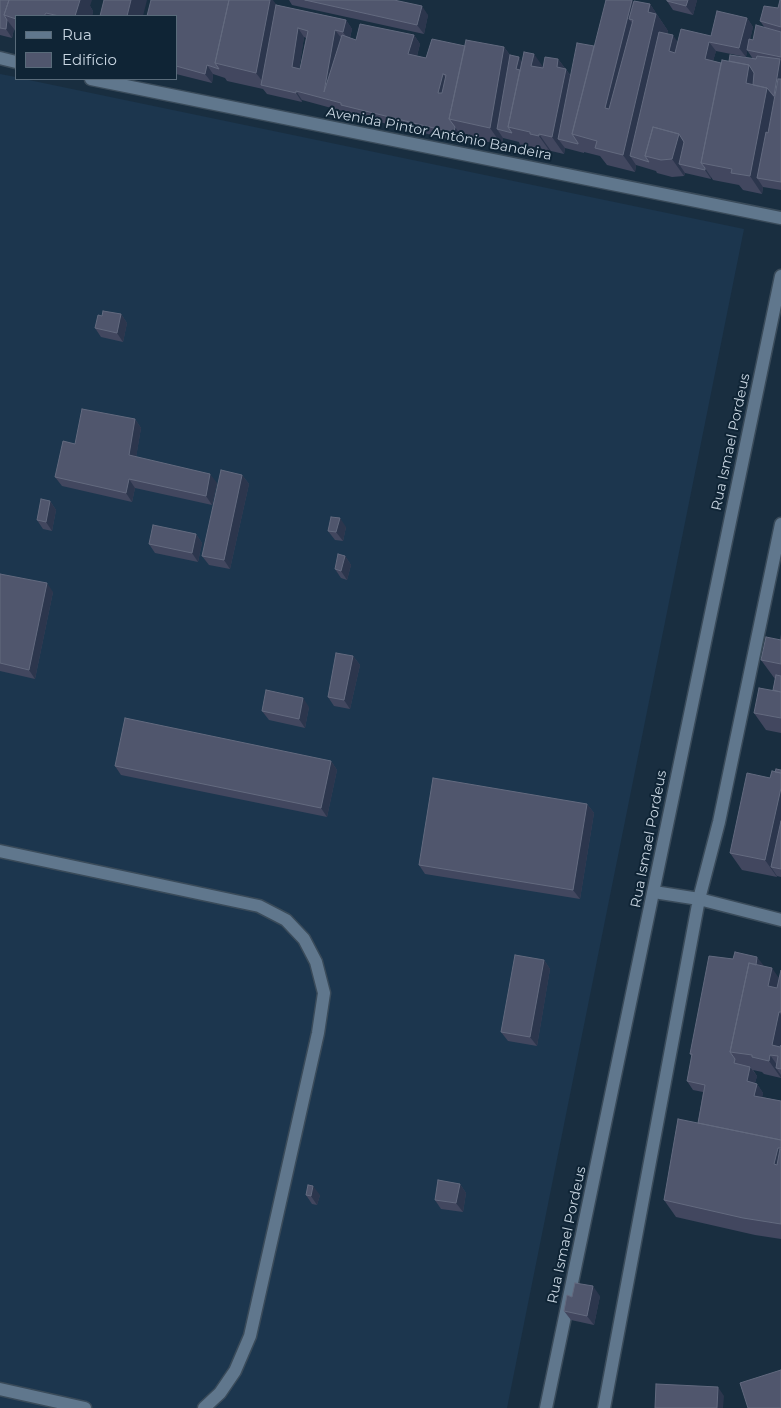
<!DOCTYPE html>
<html>
<head>
<meta charset="utf-8">
<style>
  body { margin:0 }
  #map { position:relative; width:781px; height:1408px; overflow:hidden; background:#192e40; font-family:Montserrat,sans-serif }
  canvas { display:block }
  .legend { position:absolute; left:15px; top:15px; width:162px; height:65px; box-sizing:border-box; background:#0f2435; border:1px solid #596b7a; margin:0; padding:6px 9px; list-style:none; font-size:15px; color:#c8d5e1 }
  .legend li { display:flex; align-items:center; gap:10px; height:25px }
  .legend b { width:25px; border:1px solid #596b7a }
</style>
</head>
<body>
<div id="map">
<canvas width="781" height="1408"></canvas>
<ul class="legend">
<li><b style="height:6px;background:#60778d"></b>Rua</li>
<li><b style="height:14px;background:#50566d"></b>Edifício</li>
</ul>
</div>
<script>
const context = document.querySelector('canvas').getContext('2d');
context.lineJoin = 'round';
function fillPath(path, color) {
  context.fillStyle = color;
  context.fill(path, 'evenodd');
}
function poly(rows) {
  const path = new Path2D();
  for (const r of rows) {
    path.moveTo(r[0], r[1]);
    for (let i = 2; i < r.length; i += 2) path.lineTo(r[i], r[i + 1]);
  }
  return path;
}
function trace(path, color, width, dash) {
  context.strokeStyle = color;
  context.lineWidth = width;
  context.lineCap = dash ? 'butt' : 'round';
  context.setLineDash(dash || []);
  context.stroke(path);
}
function write(font, color, halo, rows, align = 'center') {
  context.font = font + ' Montserrat,sans-serif';
  context.lineWidth = 4;
  context.setLineDash([]);
  context.textBaseline = 'middle';
  context.strokeStyle = halo;
  context.fillStyle = color;
  for (const [text, x, y, turn = 0] of rows) {
    context.save();
    context.translate(x, y);
    context.rotate((+turn || 0) * Math.PI / 180);
    context.textAlign = isNaN(turn) ? turn : align;
    if (halo) context.strokeText(text, 0, 0);
    context.fillText(text, 0, 0);
    context.restore();
  }
}
const built = poly([
  [0,74,16,77,16,79,24,79,744,229,507,1408,0,1408]
]);
const service = poly([
  [0,851,259,906,286,920,304,939,316,962,324,993,318,1033,250,1336,235,1371,220,1393,204,1408],
  [0,1389,85,1408]
]);
const minor = poly([
  [0,58,16,62],
  [91,79,781,218],
  [654,892,699,899,781,920],
  [546,1408,781,276],
  [604,1408,699,899,719,822,781,524]
]);
const wall = poly([
  [0,0,90,6,93,11,92,16,16,16,16,33,14,29,12,38,0,35],
  [289,0,394,0,428,15,424,34,292,5],
  [632,0,634,3,650,4,668,31,667,34,678,42,711,36,747,18,753,27,750,39,753,40,765,28,760,21,778,8,781,0,781,190,763,187,762,194,743,190,739,185,713,180,711,177,711,179,685,173,684,176,672,177,657,173,656,171,636,165,635,172,607,165,600,156,584,152,584,153,565,148,564,154,551,151,551,153,542,151,540,148,520,145,519,142,503,138,502,145,461,136,460,142,347,114,346,112,302,100,302,102,267,94,263,89,227,81,225,78,213,74,212,83,176,74,176,16,276,5,346,20,352,29,350,38,356,40,414,35,420,44,417,56,426,58,465,46,504,47,510,55,522,62,543,67,558,59,571,76],
  [304,37,306,38,300,69,299,69],
  [747,50,753,59,721,63,713,61,716,51,746,57],
  [697,0,693,15,673,10,667,1],
  [121,314,127,323,123,342,101,337,95,328,102,316],
  [135,419,141,428,136,457,217,483,212,505,135,488,132,502,62,486,55,477,75,444],
  [242,475,249,484,230,569,209,565,202,556],
  [50,501,56,510,52,531,43,529,37,520],
  [346,527,343,541,335,540,328,531],
  [196,534,202,543,198,562,155,553,149,544],
  [345,556,351,565,347,580,341,578,335,569],
  [0,574,53,592,35,679,0,671],
  [781,634,781,733,766,730,754,713,773,690,775,679,761,660,780,640],
  [353,656,360,665,350,709,334,706,328,697],
  [309,707,305,728,269,720,262,711],
  [331,761,337,770,327,817,121,775,115,766],
  [781,770,781,877,777,876,777,877,742,870,730,853,770,778,775,772],
  [587,804,594,813,580,899,425,874,419,865],
  [544,960,550,969,537,1046,508,1041,501,1032],
  [764,966,779,978,781,970,781,1078,764,1074,762,1072,753,1070,757,1076,755,1083,757,1084,763,1093,762,1097,781,1101,781,1239,755,1235,676,1217,664,1200,698,1123,703,1092,693,1090,687,1081,692,1056,690,1054],
  [460,1184,466,1193,463,1212,441,1209,435,1200],
  [306,1195,320,1195,317,1205,312,1204],
  [600,1296,594,1325,571,1320,564,1311,572,1297]
]);
const shadedWall = poly([
  [80,0,92,0,90,6,93,11,92,16,75,16],
  [131,0,147,0,143,16,127,16],
  [270,0,273,0,283,14,266,86,256,73],
  [632,0,644,17,633,20,629,19,640,34,617,125,605,108],
  [688,0,697,0,693,15,686,6],
  [650,4,668,31,638,159,630,156,636,165,635,172,623,155],
  [422,6,428,15,424,34,417,25],
  [747,18,753,27,746,57,739,48],
  [7,20,14,29,12,38,6,29],
  [346,20,352,29,349,41,343,32],
  [298,28,304,37,298,76,292,67],
  [335,30,342,39,330,101,324,92],
  [414,35,420,44,415,63,408,54],
  [673,35,679,44,675,61,669,51],
  [709,42,716,51,711,68,705,59],
  [504,47,516,64,497,129,503,138,502,145,490,128],
  [534,54,546,71,531,66],
  [519,57,525,67,523,78,516,69],
  [558,59,578,86,558,139,565,148,564,154,552,137,557,67],
  [780,59,781,61,781,100,780,105,774,96],
  [207,65,213,74,212,83,205,74],
  [749,65,761,82,759,93,746,83],
  [443,74,449,83,444,102,438,93],
  [767,88,779,105,757,178,763,187,762,194,750,176],
  [296,91,302,100,302,102,296,93],
  [455,127,461,136,460,142,454,133],
  [539,134,551,151,551,153,539,136],
  [679,134,691,151,679,164,685,173,684,176,672,159],
  [705,168,711,177,711,179,705,170],
  [121,314,127,323,123,342,117,333],
  [135,419,141,428,135,464,129,455],
  [210,474,217,483,212,505,206,496],
  [242,475,249,484,230,569,224,560],
  [129,479,135,488,132,502,126,493],
  [50,501,56,510,52,531,46,522],
  [340,518,346,527,343,541,336,532],
  [196,534,202,543,198,562,192,553],
  [345,556,351,565,347,580,341,571],
  [47,583,53,592,35,679,29,670],
  [353,656,360,665,350,709,344,700],
  [303,698,309,707,305,728,299,719],
  [331,761,337,770,327,817,321,808],
  [781,788,781,859,771,867,777,876,777,877,765,860],
  [587,804,594,813,580,899,573,890],
  [757,957,764,966,737,1053],
  [544,960,550,969,537,1046,530,1037],
  [772,968,781,981,781,997,768,986],
  [779,1012,781,1015,781,1058,772,1045],
  [770,1055,780,1069,776,1068,781,1075,781,1078,769,1061],
  [750,1067,757,1076,753,1090,747,1081],
  [757,1084,763,1093,761,1105,754,1096],
  [778,1148,781,1152,781,1174,774,1164],
  [460,1184,466,1193,463,1212,456,1203],
  [313,1186,320,1195,317,1205,311,1196],
  [593,1286,600,1296,594,1325,587,1316],
  [718,1387,724,1396,723,1408,717,1408]
]);
const building = poly([
  [0,0,9,0,4,15,7,20,6,29,0,28,0,0],
  [9,0,80,0,75,16,59,16,46,13,44,16,16,16,16,19,4,15,9,0],
  [104,0,131,0,127,16,100,16,104,0],
  [151,0,229,0,215,63,219,69,207,65,205,74,176,66,176,16,147,16,151,0],
  [229,0,270,0,256,73,215,63,229,0],
  [305,0,394,0,422,6,417,25,305,0],
  [606,0,632,0,605,108,609,109,633,20,629,19,634,1,650,4,648,12,656,14,623,155,595,148,597,141,572,134,606,0],
  [667,0,688,0,686,6,667,1,667,0],
  [780,0,781,0,781,27,760,21,764,6,778,8,780,0],
  [276,5,346,20,343,32,335,30,324,92,342,35,356,40,360,24,414,35,408,54,426,58,432,39,465,46,449,119,455,127,454,133,341,105,341,103,296,91,296,93,261,85,276,5],
  [298,28,308,31,300,69,292,67,298,28],
  [443,74,446,75,442,93,438,93,443,74],
  [717,11,747,18,739,48,709,42,705,59,721,63,701,163,705,168,705,170,679,164,684,142,679,134,653,127,645,156,649,162,630,156,659,32,673,35,669,51,675,53,681,29,711,36,717,11],
  [756,25,781,32,781,57,747,50,749,39,753,40,756,25],
  [466,40,504,47,490,128,449,119,466,40],
  [577,43,594,46,572,134,578,143,578,144,558,139,577,43],
  [524,52,534,54,531,66,543,68,545,57,558,59,557,67,566,69,552,137,539,134,539,136,530,134,530,132,508,127,524,52],
  [510,55,519,57,516,69,520,70,508,127,512,133,497,129,510,55],
  [730,55,756,59,757,56,780,59,774,96,767,88,753,85,754,73,749,65,729,61,730,55],
  [722,60,749,65,746,83,767,88,750,176,731,173,732,169,701,163,722,60],
  [778,79,781,79,781,182,757,178,766,132,768,133,778,79],
  [653,127,679,134,672,159,661,160,645,156,653,127],
  [103,311,121,314,117,333,95,328,98,315,102,316,103,311],
  [82,409,135,419,129,455,210,474,206,496,129,479,126,493,55,477,63,441,75,444,82,409],
  [221,470,242,475,224,560,202,556,221,470],
  [41,499,50,501,46,522,37,520,41,499],
  [331,517,340,518,336,532,328,531,331,517],
  [153,525,196,534,192,553,149,544,153,525],
  [338,554,345,556,341,571,335,569,338,554],
  [0,574,47,583,29,670,0,663,0,574],
  [766,637,781,640,781,664,761,660,766,637],
  [336,653,353,656,344,700,328,697,336,653],
  [776,675,781,676,781,692,773,690,776,675],
  [759,688,781,692,781,718,754,713,759,688],
  [266,690,303,698,299,719,262,711,266,690],
  [125,718,331,761,321,808,115,766,125,718],
  [776,769,781,770,781,773,775,772,776,769],
  [772,771,781,773,781,788,765,860,730,853,747,773,770,778,772,771],
  [433,778,587,804,573,890,419,865,433,778],
  [781,821,781,869,771,867,781,821],
  [735,952,757,957,756,965,749,963,730,1052,735,1059,734,1063,750,1067,747,1081,757,1084,754,1096,781,1101,781,1140,698,1123,705,1085,687,1081,692,1054,690,1054,709,956,733,959,735,952],
  [515,955,544,960,530,1037,501,1032,515,955],
  [749,963,772,968,768,986,777,988,781,970,781,1012,779,1012,772,1045,780,1047,781,1045,781,1069,776,1068,778,1056,770,1055,769,1061,752,1057,752,1055,730,1052,749,963],
  [678,1119,781,1140,781,1148,778,1148,774,1164,777,1165,780,1149,781,1149,781,1224,743,1218,664,1200,678,1119],
  [438,1180,460,1184,456,1203,435,1200,438,1180],
  [308,1185,313,1186,311,1196,306,1195,308,1185],
  [575,1283,593,1286,587,1316,564,1311,567,1295,572,1297,575,1283],
  [781,1370,781,1408,748,1408,740,1383,781,1370],
  [656,1384,718,1387,717,1408,655,1408,656,1384]
]);
const streetNames = [
  ["Avenida Pintor Antônio Bandeira",439,134,11],
  ["Rua Ismael Pordeus",731,442,-78],
  ["Rua Ismael Pordeus",649,839,-79],
  ["Rua Ismael Pordeus",567,1235,-78]
];
fillPath(built, '#1c364e');
trace(service, '#3a4b5a', 15);
trace(minor, '#3a4b5a', 15);
trace(service, '#60778d', 12);
trace(minor, '#60778d', 12);
fillPath(wall, '#42475f');
fillPath(shadedWall, '#2c364d');
fillPath(building, '#50566d');
trace(building, '#636a7f', 1);
write('14px', '#c8d5e1', '#0f2435', streetNames);
</script>
</body>
</html>
